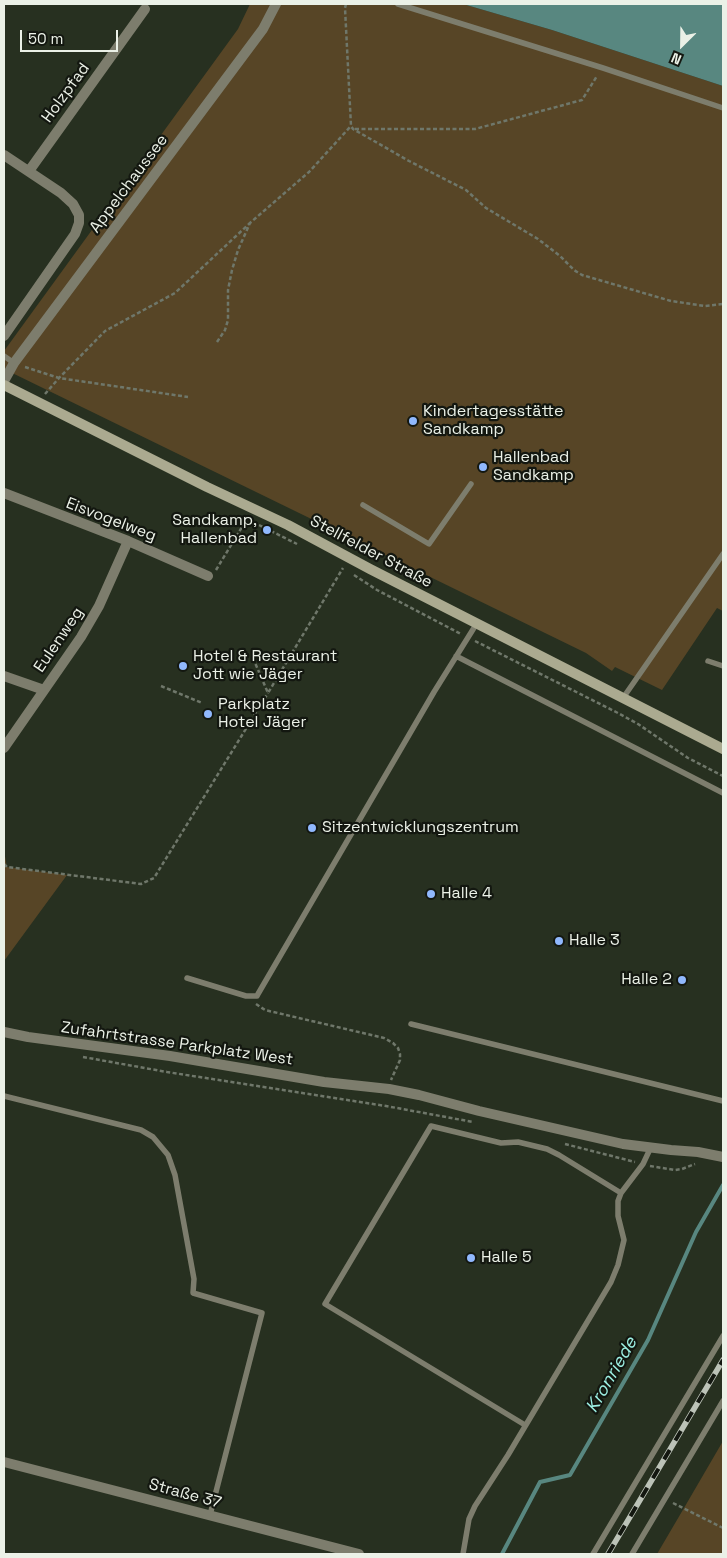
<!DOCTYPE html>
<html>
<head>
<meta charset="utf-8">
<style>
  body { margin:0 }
  #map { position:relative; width:727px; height:1558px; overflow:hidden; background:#273020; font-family:"Space Grotesk",sans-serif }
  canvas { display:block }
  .frame { position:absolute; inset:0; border:5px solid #ebf1e7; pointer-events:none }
  .north { position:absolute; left:657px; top:20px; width:50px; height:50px; -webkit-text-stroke:4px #131710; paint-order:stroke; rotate:203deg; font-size:14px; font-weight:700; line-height:20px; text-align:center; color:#ebf1e7 }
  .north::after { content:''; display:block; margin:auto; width:18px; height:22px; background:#ebf1e7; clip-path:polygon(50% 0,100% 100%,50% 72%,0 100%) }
  .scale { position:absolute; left:20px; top:30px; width:98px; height:22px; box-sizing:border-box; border:2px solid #ebf1e7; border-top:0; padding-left:6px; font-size:15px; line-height:18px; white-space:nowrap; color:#ebf1e7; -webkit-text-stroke:4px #131710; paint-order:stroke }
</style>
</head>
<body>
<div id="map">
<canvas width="727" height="1558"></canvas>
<div class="frame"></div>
<div class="north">N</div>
<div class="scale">50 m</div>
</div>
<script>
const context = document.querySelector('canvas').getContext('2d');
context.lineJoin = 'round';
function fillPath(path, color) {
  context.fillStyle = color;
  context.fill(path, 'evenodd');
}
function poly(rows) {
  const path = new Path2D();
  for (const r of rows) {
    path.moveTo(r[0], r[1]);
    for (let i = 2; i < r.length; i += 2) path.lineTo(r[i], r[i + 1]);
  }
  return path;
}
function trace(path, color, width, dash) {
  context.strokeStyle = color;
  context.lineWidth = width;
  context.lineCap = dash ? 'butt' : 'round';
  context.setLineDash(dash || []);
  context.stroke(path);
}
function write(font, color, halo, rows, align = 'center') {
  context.font = font + ' "Space Grotesk",sans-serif';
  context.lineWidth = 4.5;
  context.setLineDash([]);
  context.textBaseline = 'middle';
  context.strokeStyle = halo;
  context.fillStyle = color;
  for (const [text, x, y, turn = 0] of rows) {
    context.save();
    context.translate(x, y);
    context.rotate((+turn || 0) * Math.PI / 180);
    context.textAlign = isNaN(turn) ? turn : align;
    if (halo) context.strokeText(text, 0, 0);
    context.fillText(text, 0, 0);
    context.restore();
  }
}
const green = poly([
  [250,4,463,4,552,30,723,86,723,611,717,608,662,690,615,667,612,671,586,653,4,369,4,351,238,29],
  [4,851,7,867,67,875,4,961],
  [723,1441,723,1554,657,1554,684,1508]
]);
const water = poly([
  [463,4,723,4,723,86,552,30]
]);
const stream = poly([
  [502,1554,540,1482,570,1475,648,1340,696,1232,723,1185]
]);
const path = poly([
  [346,4,345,8,351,126,353,129,409,161,466,190,486,208,538,239,560,256,574,270,582,275,671,301,705,306,723,304],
  [355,129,475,129,582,100,597,76],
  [217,342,225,330,228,320,228,290,232,270,238,250,250,223,309,172,351,126],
  [25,367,59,378,188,397],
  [45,394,59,378,105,331,175,293,250,223],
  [259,525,297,544],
  [216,570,248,517],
  [354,575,377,590,461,634],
  [475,641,616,712,638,724,688,758,723,776],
  [253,658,268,693,343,568],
  [161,686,202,703],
  [4,864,7,867,141,884,154,878,268,693],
  [256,1004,265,1010,384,1038,393,1043,398,1048,400,1054,400,1060,391,1080],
  [83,1057,167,1072,386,1106,473,1122],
  [565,1144,635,1162],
  [650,1166,675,1170,682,1169,695,1164],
  [673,1503,723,1528]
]);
const lane = poly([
  [398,4,603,68,723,108],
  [4,356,14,363],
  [363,505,429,544,471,484],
  [456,656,723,793],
  [708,661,723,666],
  [623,698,723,554],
  [187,978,246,996,257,996,258,994,434,692,477,623],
  [411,1024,723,1101],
  [4,1096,141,1130,153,1137,168,1155,175,1175,194,1279,193,1293,262,1313,210,1515],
  [525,1425,325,1304,431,1126,501,1143,518,1142,547,1149,559,1155,621,1193],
  [463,1554,469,1519,475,1506,508,1455,611,1282,618,1265,624,1240,618,1216,618,1201,621,1193,643,1164,651,1147],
  [593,1554,723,1336],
  [632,1554,723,1401]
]);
const street = poly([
  [4,155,61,193,73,204,79,215,79,223,75,234,4,336],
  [29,171,145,9],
  [4,381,14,363,263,29,276,4],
  [4,493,128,541,208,576],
  [4,676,44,690],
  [4,748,81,637,99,606,128,541],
  [4,1032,28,1037,170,1056,324,1082,389,1089,419,1095,479,1111,623,1144,671,1150,698,1152,723,1157],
  [4,1462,359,1554]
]);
const secondary = poly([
  [4,385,207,487,288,525,370,569,723,749]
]);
const rail = poly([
  [608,1554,723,1360]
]);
const markers = [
  [413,421,5,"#90b8fd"],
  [483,467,5,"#90b8fd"],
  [267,530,5,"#90b8fd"],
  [183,666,5,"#90b8fd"],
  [208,714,5,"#90b8fd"],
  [312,828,5,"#90b8fd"],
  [431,894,5,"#90b8fd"],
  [559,941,5,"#90b8fd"],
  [682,980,5,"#90b8fd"],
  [471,1258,5,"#90b8fd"]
];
const streetNames = [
  ["Holzpfad",66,93,-54],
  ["Appelchaussee",129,184,-53],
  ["Eisvogelweg",111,520,21],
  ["Stellfelder Straße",371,552,28],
  ["Eulenweg",59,640,-56],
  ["Zufahrtstrasse Parkplatz West",177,1044,8],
  ["Straße 37",185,1494,15]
];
const poiNames = [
  ["Kindertagesstätte",423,412],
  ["Sandkamp",423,430],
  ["Hallenbad",493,458],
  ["Sandkamp",493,476],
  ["Sandkamp,",257,521,"right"],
  ["Hallenbad",257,539,"right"],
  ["Hotel & Restaurant",193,657],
  ["Jott wie Jäger",193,675],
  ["Parkplatz",218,705],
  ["Hotel Jäger",218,723],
  ["Sitzentwicklungszentrum",322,828],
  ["Halle 4",441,894],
  ["Halle 3",569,941],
  ["Halle 2",672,980,"right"],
  ["Halle 5",481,1258]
];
const waterNames = [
  ["Kronriede",612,1375,-60]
];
fillPath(green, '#574526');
fillPath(water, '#588780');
trace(stream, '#588780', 4);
trace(path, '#6f776a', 2.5, [4, 2.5]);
trace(lane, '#7d7d6d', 5.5);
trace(street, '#7d7d6d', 10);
trace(secondary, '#abaa90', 10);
trace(rail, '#bcc3b8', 5.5);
trace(rail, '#131710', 4, [11]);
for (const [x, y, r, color] of markers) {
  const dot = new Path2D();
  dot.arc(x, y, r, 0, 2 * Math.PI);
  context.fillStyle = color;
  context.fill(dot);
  trace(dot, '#131710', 2);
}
write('16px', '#ebf1e7', '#131710', streetNames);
write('16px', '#ebf1e7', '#131710', poiNames, 'left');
write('italic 18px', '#9df0e3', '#131710', waterNames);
</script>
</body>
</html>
